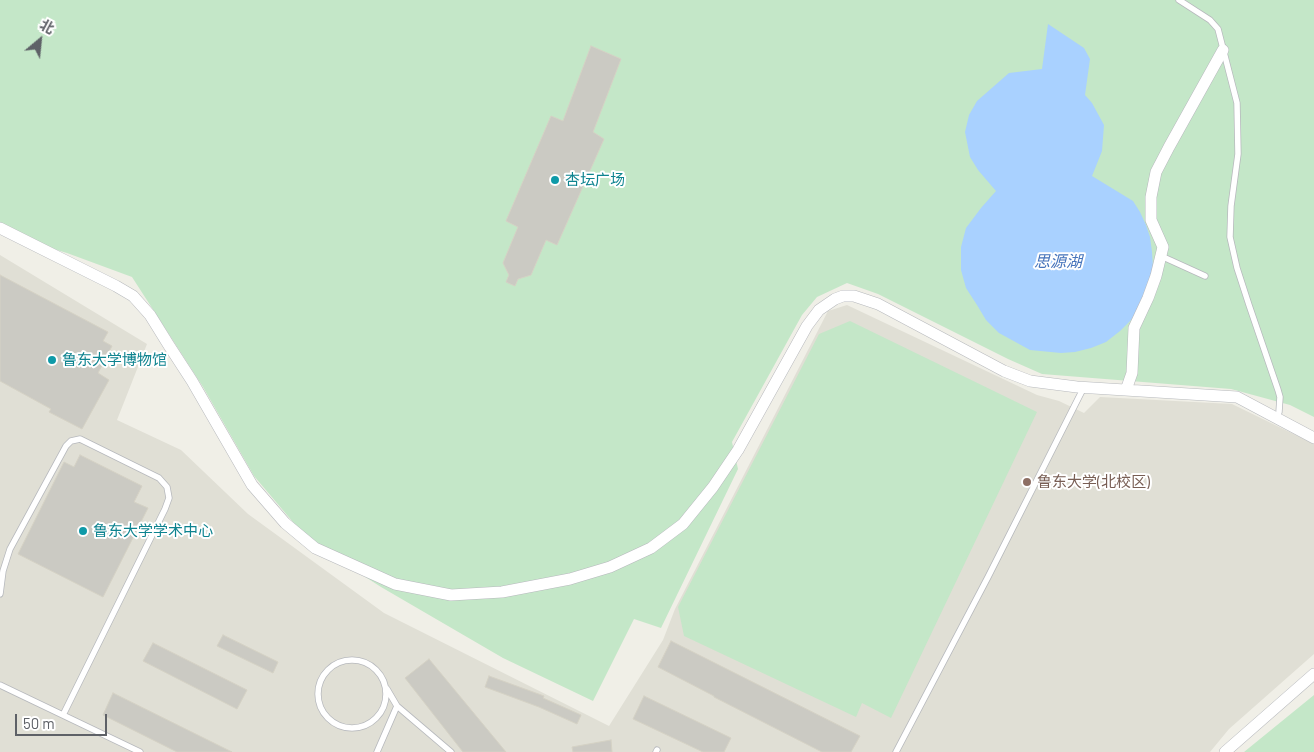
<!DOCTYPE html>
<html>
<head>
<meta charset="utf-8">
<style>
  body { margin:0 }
  #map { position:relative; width:1314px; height:752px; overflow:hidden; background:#f0efe7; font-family:Barlow,"Noto Sans SC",sans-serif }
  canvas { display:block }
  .north { position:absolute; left:15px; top:15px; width:50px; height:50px; -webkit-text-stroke:4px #fff; paint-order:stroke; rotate:28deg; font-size:14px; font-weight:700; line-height:20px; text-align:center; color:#5e6167 }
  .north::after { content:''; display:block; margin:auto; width:18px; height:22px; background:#5e6167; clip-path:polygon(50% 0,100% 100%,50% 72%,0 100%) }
  .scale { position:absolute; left:15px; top:714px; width:92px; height:22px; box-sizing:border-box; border:2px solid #5e6167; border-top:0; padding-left:6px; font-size:15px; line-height:18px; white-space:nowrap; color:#5e6167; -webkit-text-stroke:4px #fff; paint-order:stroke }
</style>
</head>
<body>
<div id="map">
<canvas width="1314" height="752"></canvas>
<div class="north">北</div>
<div class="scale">50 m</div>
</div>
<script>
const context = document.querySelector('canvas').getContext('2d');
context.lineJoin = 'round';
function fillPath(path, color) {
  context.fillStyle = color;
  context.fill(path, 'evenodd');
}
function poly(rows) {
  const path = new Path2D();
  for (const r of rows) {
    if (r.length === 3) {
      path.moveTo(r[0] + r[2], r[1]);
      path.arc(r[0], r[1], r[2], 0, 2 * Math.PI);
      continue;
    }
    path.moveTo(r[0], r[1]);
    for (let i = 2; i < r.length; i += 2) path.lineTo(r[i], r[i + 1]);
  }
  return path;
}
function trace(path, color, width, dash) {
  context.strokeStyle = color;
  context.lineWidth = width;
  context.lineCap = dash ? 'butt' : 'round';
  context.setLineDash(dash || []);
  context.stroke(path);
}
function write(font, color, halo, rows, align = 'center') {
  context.font = font + ' Barlow,"Noto Sans SC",sans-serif';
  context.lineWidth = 4;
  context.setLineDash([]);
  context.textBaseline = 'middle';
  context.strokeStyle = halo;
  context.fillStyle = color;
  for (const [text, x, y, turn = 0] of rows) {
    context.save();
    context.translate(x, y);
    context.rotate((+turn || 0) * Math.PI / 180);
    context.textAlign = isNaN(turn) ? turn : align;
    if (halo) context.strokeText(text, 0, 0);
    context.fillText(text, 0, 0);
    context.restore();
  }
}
const education = poly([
  [0,255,147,344,117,420,181,450,248,514,384,613,609,726,663,640,675,609,828,311,847,305,1037,395,1059,401,1084,413,1100,397,1232,404,1314,444,1314,654,1229,729,1210,752,0,752]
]);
const green = poly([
  [0,0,1314,0,1314,417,1290,405,1231,389,1042,374,1008,359,878,294,847,283,817,297,802,315,732,442,738,469,661,628,634,619,593,701,503,658,381,587,309,541,254,476,203,387,132,277,67,253,0,233],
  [850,321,1037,412,891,718,862,703,856,717,684,636,678,607,819,334],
  [1314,695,1314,752,1244,752]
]);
const water = poly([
  [1048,24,1084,48,1090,59,1085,95,1092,103,1104,125,1102,151,1092,176,1133,201,1140,212,1146,225,1150,237,1152,252,1153,268,1141,305,1131,320,1120,331,1106,342,1091,348,1075,352,1061,353,1030,350,999,333,986,320,977,305,966,288,961,270,961,247,966,228,981,208,996,191,978,170,970,157,965,132,969,115,977,101,1009,73,1042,69]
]);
const building = poly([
  [591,46,621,59,593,132,604,139,557,245,546,240,531,275,518,279,515,286,506,282,509,275,503,263,518,227,506,221,551,116,563,121,591,46],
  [0,275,108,332,103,341,112,346,98,373,109,380,82,429,49,412,51,409,0,381,0,275],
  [80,455,142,486,134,502,148,508,103,597,18,554,64,462,74,467,80,455],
  [223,635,278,662,273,673,217,646,223,635],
  [671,641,860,736,851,752,822,752,714,697,714,696,658,667,671,641],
  [153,643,247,690,237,709,143,661,153,643],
  [429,659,506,752,463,752,405,678,429,659],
  [489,676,544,696,543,698,581,715,577,724,539,707,485,687,489,676],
  [113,693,232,752,177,752,103,715,113,693],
  [644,696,731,738,724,752,703,752,633,719,644,696],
  [611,740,612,752,573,752,572,747,611,740]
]);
const service = poly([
  [1179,0,1210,20,1218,29,1237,103,1238,154,1231,206,1230,237,1237,268,1249,305,1278,390,1280,397,1279,412,1277,418],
  [1161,256,1205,276],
  [0,594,3,571,10,549,66,446,71,441,80,439,159,478,167,487,169,498,165,509,63,715],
  [352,694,34],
  [0,685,140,752],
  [387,689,397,706,451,752],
  [377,752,397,706],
  [656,752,657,750],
  [896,752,988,577,1084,387]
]);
const minor = poly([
  [0,228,116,286,133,296,150,315,168,344,192,381,252,485,285,523,315,548,395,584,451,595,502,592,570,579,610,567,651,548,683,524,713,487,738,450,807,326,819,310,835,299,843,296,854,296,878,304,1004,371,1030,381,1077,387,1237,397,1314,438],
  [1126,390,1132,373,1134,328,1148,298,1156,276,1163,247,1151,220,1151,197,1156,172,1169,147,1223,50],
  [1225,752,1314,674]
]);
const markers = [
  [555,180,5,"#0f9aa8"],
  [52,360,5,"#0f9aa8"],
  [1027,482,5,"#8d6e63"],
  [83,531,5,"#0f9aa8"]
];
const cultureNames = [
  ["杏坛广场",565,180],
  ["鲁东大学博物馆",62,360],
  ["鲁东大学学术中心",93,531]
];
const educationNames = [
  ["鲁东大学(北校区)",1037,482]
];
const waterNames = [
  ["思源湖",1058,262]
];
fillPath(education, '#e0dfd5');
fillPath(green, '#c4e7c8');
fillPath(water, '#a9d1ff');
fillPath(building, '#cbcac3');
trace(building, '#d5d2c5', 1);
trace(service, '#b7b9bd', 7);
trace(minor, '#b7b9bd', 12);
trace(service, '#fff', 5.5);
trace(minor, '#fff', 11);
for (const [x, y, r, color] of markers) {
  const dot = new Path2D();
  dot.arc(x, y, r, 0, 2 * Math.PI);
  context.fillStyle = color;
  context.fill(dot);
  trace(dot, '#fff', 2);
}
write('15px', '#0d838f', '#fff', cultureNames, 'left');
write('15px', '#785e54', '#fff', educationNames, 'left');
write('italic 16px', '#4674bb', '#fff', waterNames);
</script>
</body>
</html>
